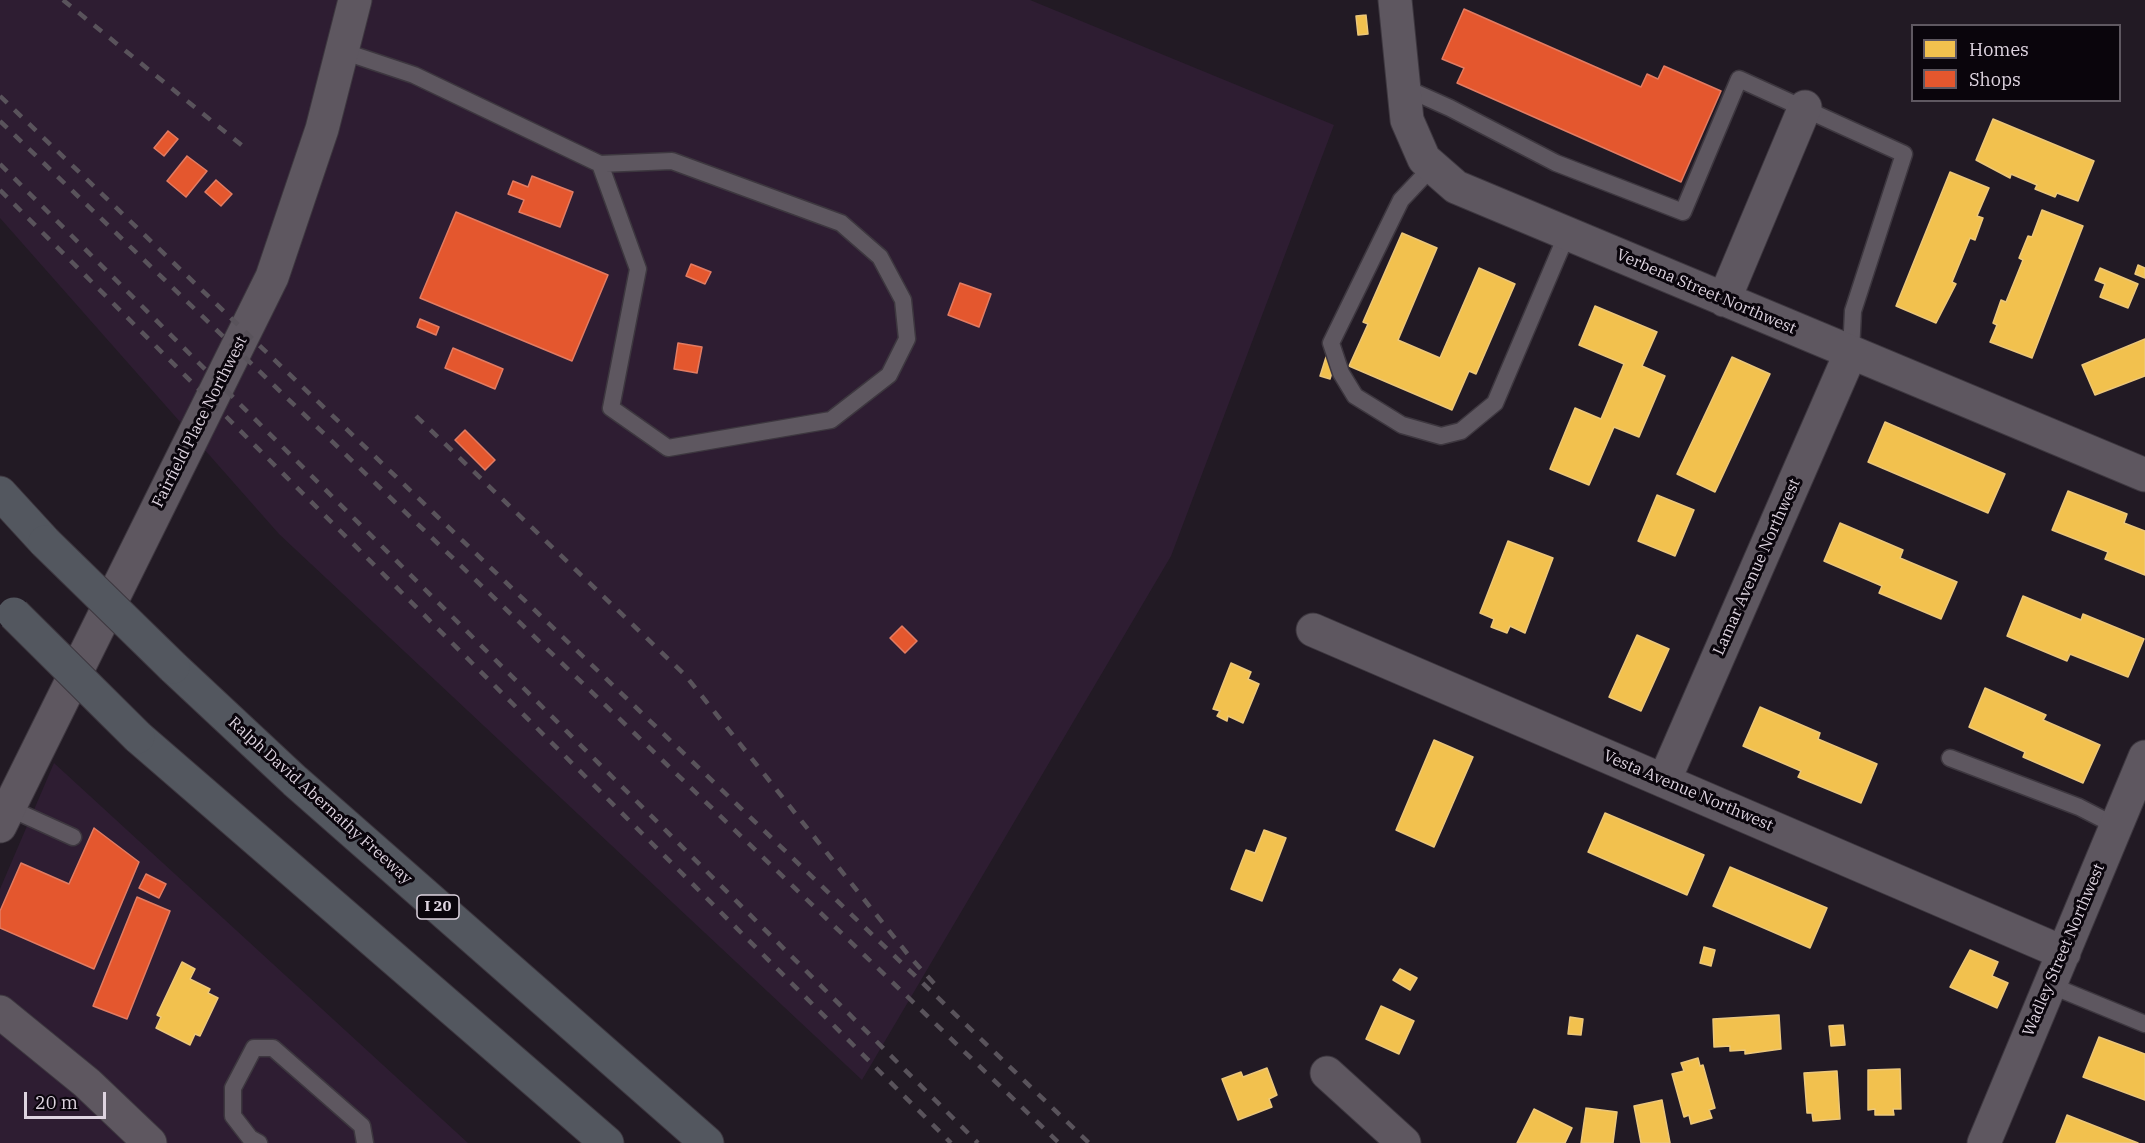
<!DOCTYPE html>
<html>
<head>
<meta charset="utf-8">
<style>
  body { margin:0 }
  #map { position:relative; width:2145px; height:1143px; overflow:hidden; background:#221a24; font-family:"IBM Plex Serif",serif }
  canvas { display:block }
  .legend { position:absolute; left:1911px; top:24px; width:210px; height:78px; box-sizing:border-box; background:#0a050c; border:2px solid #5f5861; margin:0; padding:8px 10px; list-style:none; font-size:18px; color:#ded4e0 }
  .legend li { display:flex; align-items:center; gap:12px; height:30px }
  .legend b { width:30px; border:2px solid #5f5861 }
  .scale { position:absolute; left:24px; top:1092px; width:82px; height:27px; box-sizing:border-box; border:3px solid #ded4e0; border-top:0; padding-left:8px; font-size:18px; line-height:21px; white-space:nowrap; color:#ded4e0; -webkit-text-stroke:4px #0a050c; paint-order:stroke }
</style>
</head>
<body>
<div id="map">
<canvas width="2145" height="1143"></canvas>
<ul class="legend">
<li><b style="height:16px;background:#f2c14e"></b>Homes</li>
<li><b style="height:16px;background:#e4572e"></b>Shops</li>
</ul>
<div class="scale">20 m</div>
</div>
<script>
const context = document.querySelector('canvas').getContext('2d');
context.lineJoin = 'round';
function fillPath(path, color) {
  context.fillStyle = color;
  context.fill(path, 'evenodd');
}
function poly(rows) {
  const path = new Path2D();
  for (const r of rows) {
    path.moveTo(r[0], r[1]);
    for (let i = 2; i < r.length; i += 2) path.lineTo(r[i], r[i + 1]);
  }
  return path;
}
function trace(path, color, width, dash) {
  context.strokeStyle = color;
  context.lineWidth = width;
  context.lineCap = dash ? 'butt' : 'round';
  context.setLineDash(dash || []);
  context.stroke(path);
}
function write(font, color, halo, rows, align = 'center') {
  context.font = font + ' "IBM Plex Serif",serif';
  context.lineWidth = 6;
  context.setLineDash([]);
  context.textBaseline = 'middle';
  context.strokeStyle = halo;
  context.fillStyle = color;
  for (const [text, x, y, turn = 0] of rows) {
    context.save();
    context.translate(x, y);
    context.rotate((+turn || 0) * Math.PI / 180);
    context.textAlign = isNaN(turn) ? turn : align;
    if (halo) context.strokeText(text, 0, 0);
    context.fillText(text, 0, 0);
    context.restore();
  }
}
const built = poly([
  [0,0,1030,0,1334,125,1171,556,862,1080,279,534,0,218],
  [54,763,468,1143,0,1143,0,889]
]);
const homes = poly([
  [1366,15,1368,34,1358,35,1356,16,1366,15],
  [1993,119,2094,161,2078,201,2057,193,2055,197,2035,189,2037,185,2011,174,2010,178,1976,160,1993,119],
  [1950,172,1989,188,1977,216,1983,218,1975,240,1970,238,1952,282,1956,284,1936,323,1896,306,1950,172],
  [2042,210,2083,226,2032,358,1990,342,1997,325,1993,323,2001,300,2006,302,2023,260,2019,258,2028,236,2032,237,2042,210],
  [1402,233,1437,248,1398,340,1440,358,1479,268,1515,284,1476,374,1469,371,1452,410,1349,366,1368,324,1363,322,1402,233],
  [2138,265,2145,268,2145,278,2135,274,2138,265],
  [2100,268,2138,284,2128,308,2100,297,2105,284,2095,280,2100,268],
  [1595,306,1657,332,1642,366,1665,376,1639,437,1614,427,1589,485,1550,469,1575,408,1601,419,1624,364,1579,345,1595,306],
  [2145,339,2145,376,2095,395,2082,365,2145,339],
  [1326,357,1336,360,1330,379,1320,376,1326,357],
  [1732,357,1770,374,1715,492,1677,474,1732,357],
  [1885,422,2005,474,1988,513,1868,462,1885,422],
  [2068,491,2127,514,2124,523,2145,531,2145,575,2105,559,2108,552,2052,530,2068,491],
  [1657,495,1694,510,1675,556,1638,541,1657,495],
  [1840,523,1903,550,1900,558,1957,582,1941,619,1879,593,1882,586,1824,561,1840,523],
  [1508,541,1553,558,1525,633,1510,626,1507,633,1491,627,1494,619,1480,613,1508,541],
  [2023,596,2081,620,2083,614,2144,639,2128,677,2070,654,2067,661,2007,636,2023,596],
  [1637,635,1669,649,1641,711,1609,697,1637,635],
  [1231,663,1251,672,1248,679,1259,684,1243,723,1228,716,1227,721,1217,716,1220,711,1213,709,1231,663],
  [1985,688,2046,715,2043,720,2100,745,2083,783,2023,757,2025,752,1969,727,1985,688],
  [1760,707,1820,733,1818,739,1877,764,1861,803,1798,777,1801,771,1743,746,1760,707],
  [1434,740,1473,757,1434,847,1396,830,1434,740],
  [1605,813,1704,855,1687,895,1588,852,1605,813],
  [1264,830,1286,838,1262,901,1231,889,1246,850,1255,853,1264,830],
  [1730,867,1827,908,1810,948,1713,906,1730,867],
  [1704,947,1715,950,1711,966,1700,963,1704,947],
  [1970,950,1998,962,1992,976,2008,983,1997,1008,1950,987,1970,950],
  [182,962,195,969,190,979,210,989,208,993,218,998,200,1036,195,1034,190,1045,156,1028,161,1017,157,1015,182,962],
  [1400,969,1417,978,1410,990,1393,980,1400,969],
  [1381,1006,1414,1021,1399,1054,1366,1039,1381,1006],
  [1779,1015,1781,1049,1745,1054,1745,1050,1730,1051,1730,1046,1714,1047,1713,1019,1779,1015],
  [1570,1017,1583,1019,1581,1035,1568,1034,1570,1017],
  [1843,1025,1845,1045,1831,1046,1829,1026,1843,1025],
  [2099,1037,2145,1054,2145,1100,2083,1077,2099,1037],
  [1698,1058,1700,1066,1703,1065,1715,1108,1709,1110,1712,1118,1691,1124,1689,1115,1684,1117,1672,1074,1684,1071,1681,1063,1698,1058],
  [1267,1068,1277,1095,1269,1099,1272,1107,1238,1120,1222,1079,1241,1072,1243,1077,1267,1068],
  [1900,1069,1901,1109,1893,1109,1894,1115,1875,1115,1875,1109,1868,1110,1868,1070,1900,1069],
  [1837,1071,1840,1119,1813,1121,1812,1113,1807,1113,1804,1073,1837,1071],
  [1662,1100,1670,1143,1641,1143,1634,1106,1662,1100],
  [1586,1108,1617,1112,1613,1143,1581,1143,1586,1108],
  [1534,1109,1572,1128,1565,1143,1517,1143,1534,1109],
  [2067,1115,2138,1143,2056,1143,2067,1115]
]);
const shops = poly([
  [1464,9,1641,87,1647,74,1658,79,1664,66,1721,91,1681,182,1457,83,1464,68,1442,59,1464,9],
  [168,131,178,139,164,156,154,148,168,131],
  [187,156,207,171,186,197,167,181,187,156],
  [532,176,573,192,560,227,519,212,524,200,508,194,513,181,528,187,532,176],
  [216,180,232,194,221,206,205,192,216,180],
  [456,212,608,275,572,361,420,298,456,212],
  [691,264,711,272,705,284,686,276,691,264],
  [960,283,991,294,979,327,948,315,960,283],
  [420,319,439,327,436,335,417,327,420,319],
  [678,343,702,347,697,373,674,369,678,343],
  [453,348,503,369,495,389,445,368,453,348],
  [465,430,495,460,485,470,455,440,465,430],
  [902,626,917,641,905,653,890,638,902,626],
  [94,828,139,862,94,969,0,928,0,911,21,863,69,884,94,828],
  [146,874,166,884,159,898,139,888,146,874],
  [137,897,170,911,127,1019,93,1006,137,897]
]);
const service = poly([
  [342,51,414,75,600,164,638,269,611,408,668,448,831,420,889,375,907,339,903,300,880,257,841,223,672,161,600,164],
  [1403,87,1450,108,1556,163,1683,212,1739,79,1904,154,1853,311,1851,352],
  [1433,166,1401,200,1331,343,1341,373,1355,396,1402,425,1441,436,1461,431,1495,403,1567,234],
  [1950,758,2079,807,2116,826],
  [9,808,73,837],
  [2050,985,2145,1024],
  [259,1143,250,1138,233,1116,233,1088,254,1048,273,1048,362,1126,365,1143]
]);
const minor = poly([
  [1395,0,1407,120,1424,159,1456,187,2145,475],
  [1724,300,1805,107],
  [1313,630,2064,953],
  [1664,781,1851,352],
  [0,826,272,277,322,129,355,0],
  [1327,1073,1404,1143],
  [1984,1143,2145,757]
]);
const secondary = poly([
  [0,1012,87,1083,150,1143]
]);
const motorway = poly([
  [0,493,45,542],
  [173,667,295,781,707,1143],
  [138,737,607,1143]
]);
const rail = poly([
  [63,0,245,148],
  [0,96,1089,1143],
  [0,121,1059,1143],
  [0,164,978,1143],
  [0,190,951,1143],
  [416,416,685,675,910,957,940,990]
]);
const motorwayBridge = poly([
  [45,542,173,667],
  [14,614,138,737]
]);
const shields = [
  [438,907,42]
];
const shieldNames = [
  ["I 20",438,907]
];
const streetNames = [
  ["Verbena Street Northwest",1706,292,23],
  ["Fairfield Place Northwest",200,422,-63],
  ["Lamar Avenue Northwest",1757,567,-66],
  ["Vesta Avenue Northwest",1688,791,23],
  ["Ralph David Abernathy Freeway",320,801,42],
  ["Wadley Street Northwest",2064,950,-67]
];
fillPath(built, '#2e1d32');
fillPath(homes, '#f2c14e');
trace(homes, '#ecc77a', 1.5);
fillPath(shops, '#e4572e');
trace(shops, '#e27c63', 1.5);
trace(service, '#3d373f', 19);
trace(minor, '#3d373f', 35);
trace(secondary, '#3d373f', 35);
trace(motorway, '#3d373f', 35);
trace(service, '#5e5760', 16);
trace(minor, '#5e5760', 33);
trace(secondary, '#5e5760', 33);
trace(motorway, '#53575f', 33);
trace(rail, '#59535b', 4.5, [10, 10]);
trace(motorwayBridge, '#3d373f', 35, []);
trace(motorwayBridge, '#53575f', 33);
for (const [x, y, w] of shields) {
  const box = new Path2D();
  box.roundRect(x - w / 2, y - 12, w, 24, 4.5);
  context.fillStyle = '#0a050c';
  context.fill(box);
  trace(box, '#ded4e0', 1.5);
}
write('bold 15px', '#ded4e0', null, shieldNames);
write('16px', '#ded4e0', '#0a050c', streetNames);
</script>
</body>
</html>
